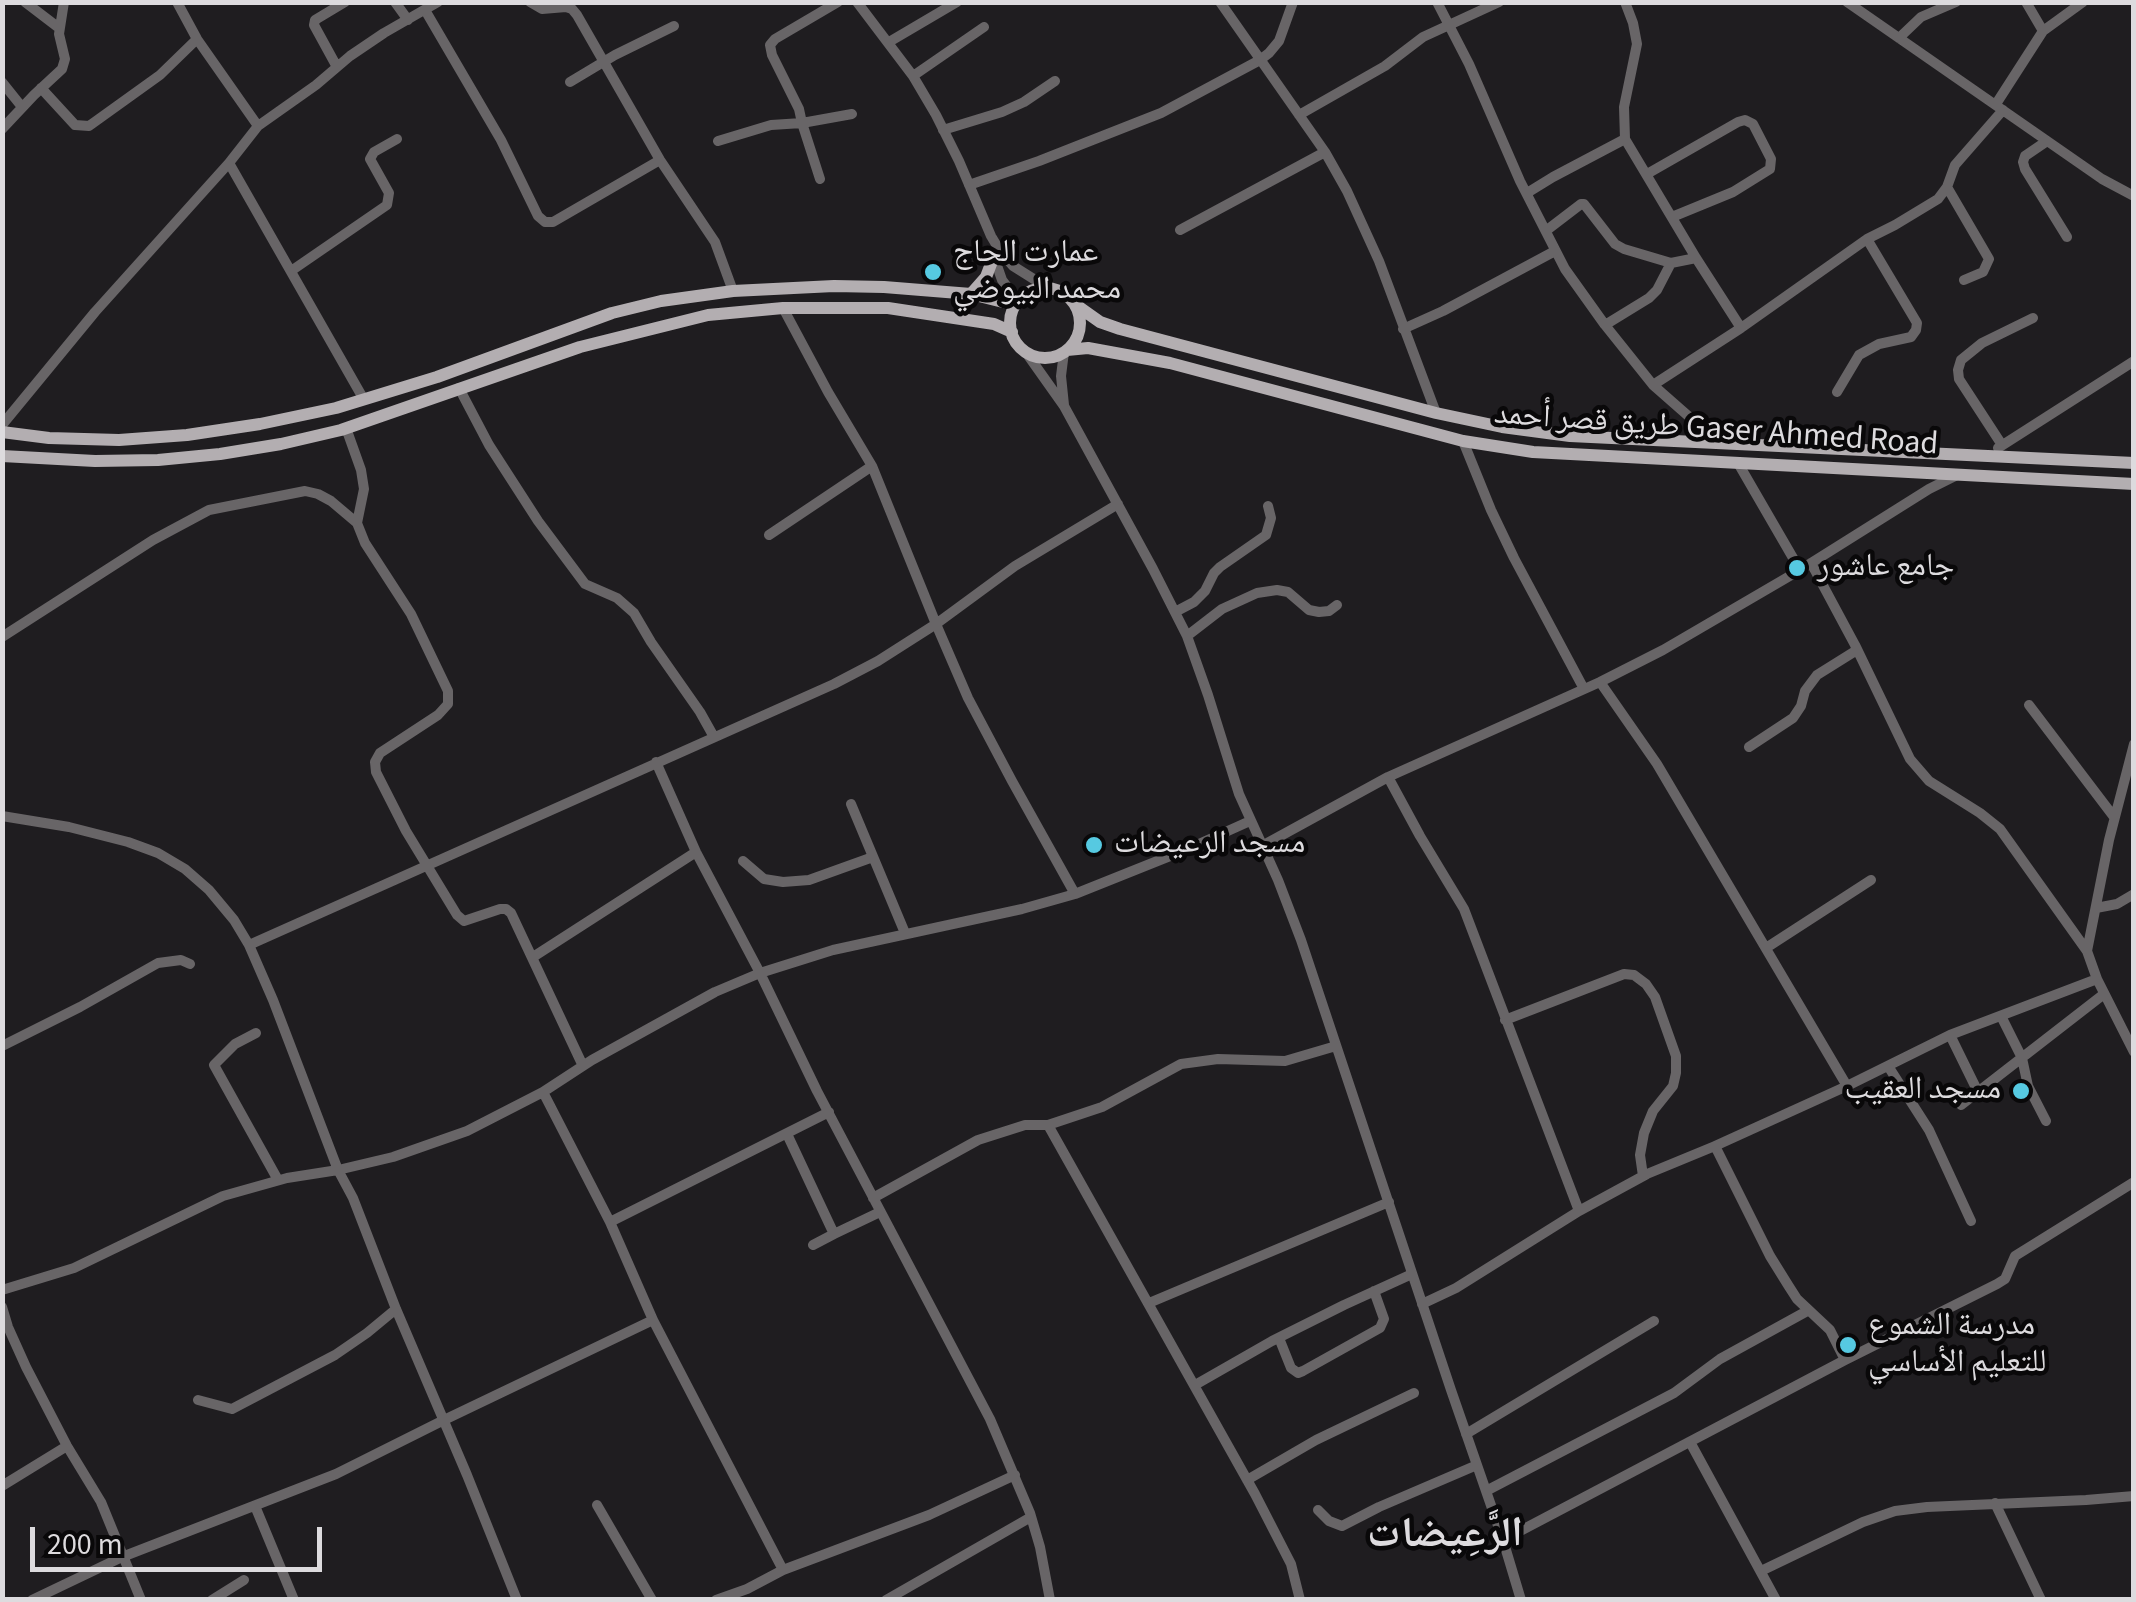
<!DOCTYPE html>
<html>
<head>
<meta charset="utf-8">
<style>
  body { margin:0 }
  #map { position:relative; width:2136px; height:1602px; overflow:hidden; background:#1f1d20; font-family:"Source Sans 3",sans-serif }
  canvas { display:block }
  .frame { position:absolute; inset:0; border:5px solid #dddbde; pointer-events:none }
  .scale { position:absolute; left:30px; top:1527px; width:292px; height:45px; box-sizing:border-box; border:5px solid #dddbde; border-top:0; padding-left:12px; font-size:30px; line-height:35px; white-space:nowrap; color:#dddbde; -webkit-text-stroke:8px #090809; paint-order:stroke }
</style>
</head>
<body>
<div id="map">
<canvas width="2136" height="1602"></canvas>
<div class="frame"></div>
<div class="scale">200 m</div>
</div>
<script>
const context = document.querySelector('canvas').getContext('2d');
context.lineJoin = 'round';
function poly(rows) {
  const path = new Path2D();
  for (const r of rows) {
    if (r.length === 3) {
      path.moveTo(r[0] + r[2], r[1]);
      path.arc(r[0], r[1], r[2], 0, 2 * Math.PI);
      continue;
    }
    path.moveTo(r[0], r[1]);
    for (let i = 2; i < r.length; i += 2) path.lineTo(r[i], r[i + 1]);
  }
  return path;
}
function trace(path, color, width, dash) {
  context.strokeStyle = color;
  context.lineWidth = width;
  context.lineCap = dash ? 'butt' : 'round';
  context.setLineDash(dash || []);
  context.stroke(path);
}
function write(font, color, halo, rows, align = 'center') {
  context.font = font + ' "Source Sans 3","Noto Naskh Arabic",sans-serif';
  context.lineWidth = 9;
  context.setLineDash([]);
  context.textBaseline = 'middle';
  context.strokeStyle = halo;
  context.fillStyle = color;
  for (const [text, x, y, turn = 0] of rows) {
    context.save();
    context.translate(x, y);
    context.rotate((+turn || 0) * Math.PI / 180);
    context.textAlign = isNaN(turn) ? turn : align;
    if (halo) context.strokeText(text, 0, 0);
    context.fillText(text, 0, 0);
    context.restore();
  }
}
const minor = poly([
  [25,2,59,28],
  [177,2,197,39,258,126],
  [395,2,408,20],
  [530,2,542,9,566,7,572,9,577,15,660,160,715,242,733,291],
  [857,2,913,76,936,115,959,161,991,236,1000,251,1013,266,1048,288],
  [1220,2,1325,152,1347,191,1379,261,1436,413],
  [1437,2,1469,64,1520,181,1565,269,1605,325,1653,385,1719,443],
  [1625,2,1633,23,1637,44,1624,107,1625,139,1696,258,1741,328],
  [1847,2,2102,179,2134,196],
  [2026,2,2043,31],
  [425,10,501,140,538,216,545,222,553,222,660,160],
  [1899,38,1921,17,1956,2],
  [889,42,957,2],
  [337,67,314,25,315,20,345,2],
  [913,76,984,27],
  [2,82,22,107],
  [570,82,615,55,674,26],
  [41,88,75,125,89,126,160,75,197,39],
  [1996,104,2043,31,2083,2],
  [1299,115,1385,66,1423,37,1499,2],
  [2,129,34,95,62,69,65,59,59,34,64,2],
  [943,130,1002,112,1024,102,1055,81],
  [718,141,771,125,802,123,799,109,772,55,770,45,775,39,838,2],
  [2047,141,2025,156,2023,162,2025,169,2067,237],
  [229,163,363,398],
  [1647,174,1738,122,1745,120,1753,124,1771,159,1770,169,1733,192,1672,217],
  [820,179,802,123,852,114],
  [969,185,1039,161,1161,113,1260,60,1269,53,1279,41,1293,2],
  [1947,187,1989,259,1983,272,1964,280],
  [1527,193,1553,177,1625,139],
  [1180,230,1325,152],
  [1547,230,1581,204,1584,204,1615,244,1624,249,1671,263,1696,258],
  [994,257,1002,280,1018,301],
  [291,271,387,205,389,193,370,159,374,152,397,139],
  [783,308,828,392,872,466,936,624,968,698,1012,781,1075,894],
  [1605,325,1649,298,1657,290,1671,263],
  [1403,329,1443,311,1555,251],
  [1025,351,1064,406,1153,569,1187,636,1208,695,1239,794,1278,880,1301,940,1451,1390,1503,1540,1521,1600],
  [1653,385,1741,328,1867,239,1895,225,1938,199,1947,187,1955,165,2003,110],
  [459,388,489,445,538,521,585,584,617,598,634,613,651,642,700,712,714,737],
  [1837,392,1859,355,1879,344,1911,337,1916,330,1917,323,1867,239],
  [1064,405,1061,376,1064,352],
  [2,425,95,312,229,163,258,126,316,85,350,56,384,33,438,2],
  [346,428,361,470,364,489,357,523,365,543,411,614,448,691,448,704,438,715,380,753,375,762,376,772,406,831,457,915,464,921,500,909,506,909,511,913,583,1066],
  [1463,441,1491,510,1514,558,1584,689],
  [2002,445,1959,379,1958,370,1961,360,1982,343,2033,318],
  [1998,448,2134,361],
  [1738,463,1800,570],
  [769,535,872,466],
  [1811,563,1855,645,1910,759,1929,781,1980,813,2000,829,2087,951],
  [1175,612,1194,602,1205,591,1214,573,1220,567,1266,535,1271,518,1268,506],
  [1187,636,1222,609,1257,593,1277,590,1288,592,1309,610,1319,612,1329,611,1337,605],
  [2,637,153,540,209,510,305,491,318,494,331,501,357,523],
  [1600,682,1657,764,1847,1086],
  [2029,705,2114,817],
  [2134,744,2109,840,2087,951,2097,979,2134,1052],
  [1749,747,1793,718,1801,706,1805,691,1817,675,1857,650],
  [656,762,696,852,760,973,817,1091,990,1419,1030,1513,1040,1547,1050,1600],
  [1388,777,1420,836,1464,909,1579,1211],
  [851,804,905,933],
  [2,816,69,827,128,842,158,853,185,869,209,890,234,920,249,945,273,1000,338,1170,353,1198,396,1309,467,1475,517,1600],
  [1262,846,1388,777,1600,682,1663,650,1800,570,1929,489,1957,475],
  [743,861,764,879,783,882,809,880,873,857],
  [2096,908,2117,904,2134,894],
  [249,945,834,684,878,661,936,624,1015,566,1118,504],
  [1766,948,1871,880],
  [533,957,696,852],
  [2001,1016,2022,1058,2028,1086,2046,1121],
  [1505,1020,1624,974,1634,975,1646,984,1655,997,1676,1056,1676,1073,1673,1086,1653,1111,1644,1133,1640,1155,1643,1176],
  [256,1033,235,1044,214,1065,278,1180],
  [1950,1035,1978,1092],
  [2,1046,80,1007,158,963,181,960,190,964],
  [1888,1066,1929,1130,1971,1221],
  [543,1092,610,1222,653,1320,783,1570],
  [1961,1105,2104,994],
  [1048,1125,1255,1494,1291,1564,1300,1600],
  [787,1134,834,1234,880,1212],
  [1715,1146,1770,1256,1788,1285,1797,1299,1830,1330,1845,1360],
  [873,1198,978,1140,1025,1125,1048,1125,1102,1107,1181,1064,1218,1059,1285,1061,1336,1046],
  [610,1222,829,1112],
  [813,1245,834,1234],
  [2,1290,74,1268,223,1196,287,1178,338,1170,393,1157,467,1131,543,1092,592,1060,715,992,760,973,833,950,1022,909,1075,894,1190,848,1250,821],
  [1149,1303,1389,1202],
  [1422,1304,1456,1288,1579,1211,1647,1174,1715,1146,1847,1086,1950,1035,2097,979],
  [2,1307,8,1327,26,1367,67,1446,101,1502,141,1600],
  [1279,1338,1291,1368,1298,1373,1303,1371,1380,1328,1384,1319,1374,1291],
  [1195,1385,1272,1341,1344,1305,1412,1274],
  [198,1400,232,1409,335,1355,367,1333,396,1309],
  [1466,1434,1654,1321],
  [1690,1442,1776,1600],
  [1247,1480,1316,1440,1414,1393],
  [2,1486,67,1446],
  [1486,1491,1674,1393,1720,1359,1809,1310],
  [1995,1503,2041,1600],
  [597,1505,652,1600],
  [255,1506,294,1600],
  [1318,1510,1329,1521,1342,1526,1379,1507,1477,1465],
  [1503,1540,1845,1360,1997,1284,2005,1279,2015,1256,2134,1182],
  [1761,1571,1863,1522,1895,1511,1927,1507,2086,1500,2134,1496],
  [32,1600,122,1557,336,1474,444,1420,653,1320],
  [212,1600,244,1580],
  [716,1600,747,1589,783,1570,929,1515,1015,1475],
  [886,1600,1031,1517]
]);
const major = poly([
  [1045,323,35],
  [971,294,986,277,994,256],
  [1076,305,1100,322,1120,329,1436,413,1502,427,1570,436,2134,463],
  [1067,350,1088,348,1170,363,1463,441,1533,452,2134,484],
  [2,432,49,438,119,440,187,435,260,424,336,408,437,377,612,313,661,301,733,291,834,286,884,287,971,294,1015,305],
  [2,456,95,461,158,460,220,454,281,444,341,430,580,347,708,315,783,308,888,308,994,324,1012,332]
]);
const markers = [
  [933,272,10,"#56c9e1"],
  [1797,568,10,"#56c9e1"],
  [1094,845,10,"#56c9e1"],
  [2021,1091,10,"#56c9e1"],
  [1848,1345,10,"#56c9e1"]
];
const poiNames = [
  ["عمارت الحاج",953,254],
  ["محمد البيوضي",953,291],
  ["جامع عاشور",1817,568],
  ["مسجد الرعيضات",1114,845],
  ["مسجد العقيب",2001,1091,"right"],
  ["مدرسة الشموع",1868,1327],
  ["للتعليم الأساسي",1868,1364]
];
const streetNames = [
  ["طريق قصر أحمد Gaser Ahmed Road",1716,431,4]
];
const districtNames = [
  ["الرَّعِيضات",1445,1537]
];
trace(minor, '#686567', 10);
trace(major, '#b3aeb1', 12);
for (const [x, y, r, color] of markers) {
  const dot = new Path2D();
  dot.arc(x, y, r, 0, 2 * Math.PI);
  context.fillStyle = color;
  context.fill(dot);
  trace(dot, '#090809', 4);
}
write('32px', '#dddbde', '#090809', poiNames, 'left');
write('32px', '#dddbde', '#090809', streetNames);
write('bold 42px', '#dddbde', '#090809', districtNames);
</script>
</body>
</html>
